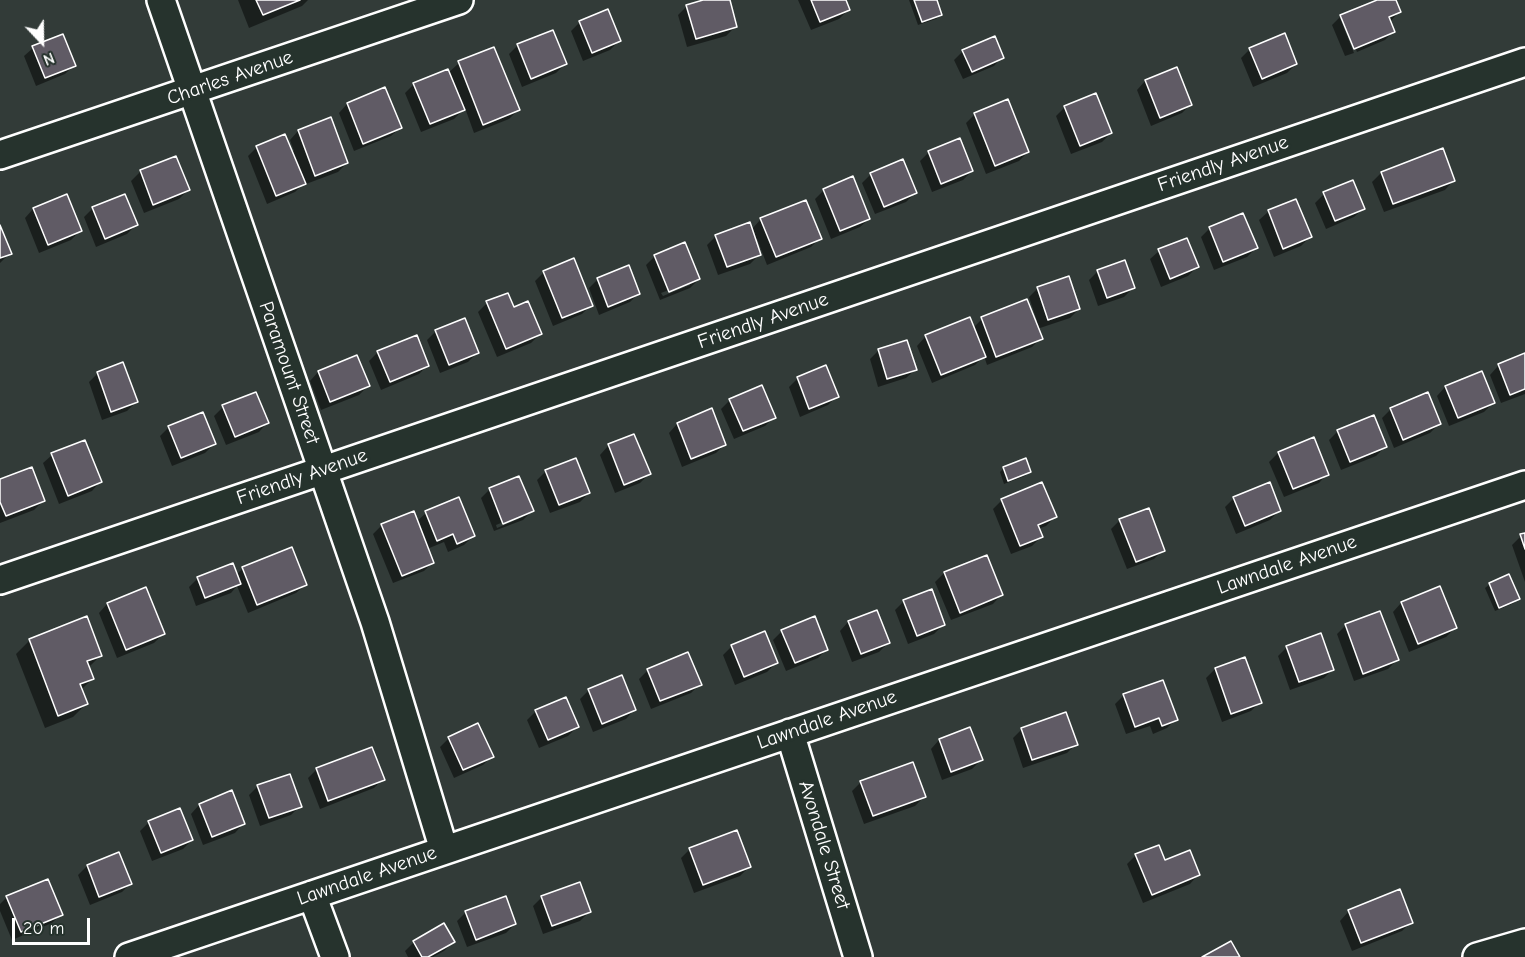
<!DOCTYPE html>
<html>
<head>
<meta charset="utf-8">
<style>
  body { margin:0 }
  #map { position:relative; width:1525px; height:957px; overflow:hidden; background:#323b38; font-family:"Comic Neue",sans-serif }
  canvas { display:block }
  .north { position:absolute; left:12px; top:12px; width:60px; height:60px; -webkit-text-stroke:4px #26332d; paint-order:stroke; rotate:158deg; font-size:16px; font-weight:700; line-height:24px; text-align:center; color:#fff }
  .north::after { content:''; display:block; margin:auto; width:21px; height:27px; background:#fff; clip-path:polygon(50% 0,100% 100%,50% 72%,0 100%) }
  .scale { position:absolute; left:12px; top:918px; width:78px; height:27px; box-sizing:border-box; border:3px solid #fff; border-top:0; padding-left:8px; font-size:18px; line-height:21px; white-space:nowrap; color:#fff; -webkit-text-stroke:4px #26332d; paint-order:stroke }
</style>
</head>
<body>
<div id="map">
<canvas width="1525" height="957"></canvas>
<div class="north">N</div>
<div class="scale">20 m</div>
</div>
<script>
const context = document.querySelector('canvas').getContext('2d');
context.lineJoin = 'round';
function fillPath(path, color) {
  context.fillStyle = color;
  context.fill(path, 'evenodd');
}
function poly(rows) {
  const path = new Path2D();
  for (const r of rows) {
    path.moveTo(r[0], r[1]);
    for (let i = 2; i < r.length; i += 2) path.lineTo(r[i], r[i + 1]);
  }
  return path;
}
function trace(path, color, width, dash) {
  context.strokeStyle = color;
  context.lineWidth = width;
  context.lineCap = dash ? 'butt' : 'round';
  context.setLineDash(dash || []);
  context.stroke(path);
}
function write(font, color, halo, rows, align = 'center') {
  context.font = font + ' "Comic Neue",sans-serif';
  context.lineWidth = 6;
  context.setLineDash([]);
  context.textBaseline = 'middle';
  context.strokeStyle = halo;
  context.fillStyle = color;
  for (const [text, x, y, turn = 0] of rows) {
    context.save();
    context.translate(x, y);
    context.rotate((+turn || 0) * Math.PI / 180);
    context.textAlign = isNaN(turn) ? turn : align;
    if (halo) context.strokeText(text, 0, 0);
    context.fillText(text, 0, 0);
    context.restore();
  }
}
const shadow = poly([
  [238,0,308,0,302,6,249,28],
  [708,0,728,0,735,27,726,36,687,47,678,15,687,6],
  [798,0,844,0,848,10,839,19,811,30],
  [909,0,935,0,941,15,936,19,918,25],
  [1381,0,1394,0,1399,12,1390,22,1393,32,1385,40,1357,52,1343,18,1340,18,1354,53,1345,56,1332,25,1341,16],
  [580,22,619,41,610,50,583,61,571,31],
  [518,45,565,64,556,73,522,87,509,54],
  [33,48,74,65,65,74,36,86,24,56],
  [493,49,518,110,509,119,474,133,465,108,454,119,421,132,405,93,414,84,448,73,459,63],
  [1250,49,1296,64,1287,73,1253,87,1241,58],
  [963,51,1002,57,994,66,963,79,954,60],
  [1176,69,1191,104,1182,113,1151,126,1137,90,1145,81],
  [385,89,400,128,391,136,354,151,339,113,347,104],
  [1065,107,1111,133,1102,142,1071,154,1056,116],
  [975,114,1028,152,1019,161,986,174,966,123],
  [298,131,347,163,338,172,306,184,305,182,295,192,267,204,248,156,257,147,291,152,294,151,290,140],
  [929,152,972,171,963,180,932,192,920,161],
  [175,158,188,190,179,199,144,213,131,181,140,172],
  [1381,173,1453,181,1445,190,1384,212,1372,182],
  [871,174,915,193,906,202,875,214,862,183],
  [824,190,869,219,860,227,831,239,815,199],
  [1324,194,1363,209,1354,217,1326,229,1315,203],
  [1296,201,1310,237,1301,246,1274,257,1259,220,1268,212],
  [93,208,136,225,127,234,96,247,84,217],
  [33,209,80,231,71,240,39,253,25,218],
  [761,219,820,238,811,247,767,265,757,239,754,240,759,255,750,264,718,275,707,245,716,236,751,230],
  [1210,228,1256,248,1247,257,1214,270,1201,237],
  [0,229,10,253,0,263],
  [1159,251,1197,267,1188,276,1161,287,1150,259],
  [655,256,699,279,690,288,660,300,646,265],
  [690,282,690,285,663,296,661,293],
  [1098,271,1133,288,1124,297,1098,306,1089,280],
  [544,272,591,305,582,314,553,326,535,281],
  [598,279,639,293,630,302,599,315,589,288],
  [1038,288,1079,309,1070,318,1037,329,1041,338,1032,347,987,365,984,356,975,365,932,383,917,346,925,337,969,319,973,328,982,319,1037,321,1029,297],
  [487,303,513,309,540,334,531,343,497,357,478,312],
  [436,331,477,353,468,362,440,373,427,340],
  [879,350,915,370,906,378,878,387,870,359],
  [378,352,428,365,419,374,381,390,369,361],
  [1525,355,1525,394,1501,403,1490,375,1498,366],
  [357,357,368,386,359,395,321,410,310,381,318,372],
  [98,373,136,402,127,411,102,420,89,382],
  [1481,373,1493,403,1484,412,1449,426,1437,396,1445,387],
  [798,378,837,396,828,405,800,417,789,387],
  [730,400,774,417,765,426,734,439,721,409],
  [223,407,267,423,259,432,226,445,214,416],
  [1391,409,1439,424,1430,433,1394,448,1382,418],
  [677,424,725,444,716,453,682,467,669,433],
  [169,427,214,444,205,453,172,466,160,436],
  [1338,431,1385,447,1376,456,1341,470,1329,440],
  [634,436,649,474,640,483,615,493,600,455,608,446],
  [1313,439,1327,474,1319,483,1284,497,1269,462,1278,453],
  [52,455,100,482,92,491,59,504,43,463],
  [1004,468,1029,472,1025,476,1004,484,1000,472],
  [546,471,589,493,580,502,550,513,537,480],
  [0,481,43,501,34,510,0,523],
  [490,489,532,511,523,520,494,531,481,498],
  [523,514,523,517,497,528,496,525],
  [1234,498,1279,511,1270,520,1236,534,1225,507],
  [459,499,473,536,464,545,448,552,444,542,427,549,433,562,424,571,393,583,373,534,382,525,416,522,426,513],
  [1002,500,1055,517,1046,526,1038,529,1041,537,1032,546,1011,554,993,509],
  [1120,520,1163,550,1154,559,1127,569,1111,529],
  [1525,534,1525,582,1512,545,1521,536],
  [291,549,305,585,296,593,248,613,237,586,231,593,196,606,189,587,198,578,236,575,242,569],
  [986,556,1001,595,993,604,951,620,935,582,944,573],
  [1490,584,1518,599,1514,603,1495,611,1485,588],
  [1439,588,1455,628,1446,637,1409,652,1393,612,1401,603],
  [145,589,163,634,154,643,117,658,99,613,107,604],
  [904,601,943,625,934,634,908,644,895,610],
  [848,622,888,643,879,652,852,662,840,631],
  [1346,625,1397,660,1388,669,1354,681,1337,634],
  [782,631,827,649,818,658,786,671,773,640],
  [30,640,101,655,88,668,92,679,81,690,86,704,73,717,45,728,16,654],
  [732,646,776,663,767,672,735,685,723,655],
  [1287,647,1333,669,1324,678,1290,690,1278,656],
  [1215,669,1260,702,1251,711,1222,722,1206,678],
  [648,670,700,684,691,693,651,709,639,679],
  [589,690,634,710,626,719,593,732,580,699],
  [1124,695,1176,719,1167,728,1153,734,1150,726,1126,734,1115,704],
  [536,711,577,727,568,736,539,748,527,720],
  [1022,729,1076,744,1067,753,1023,768,1013,738],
  [449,738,492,756,483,765,454,778,440,747],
  [939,740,981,760,972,769,942,780,931,749],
  [317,769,383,779,374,788,320,809,308,778],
  [861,782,924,797,915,806,864,824,852,791],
  [258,786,300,806,291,815,260,826,249,795],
  [199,805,243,824,235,833,203,845,191,814],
  [149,822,192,840,183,849,152,861,140,831],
  [690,849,749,867,740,876,694,893,681,858],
  [119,854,131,883,122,892,90,905,78,875,87,866],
  [1136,855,1164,862,1198,875,1190,884,1143,903,1127,864],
  [1399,891,1411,922,1402,931,1352,951,1340,921,1348,912],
  [7,897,61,914,52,923,12,940,0,911,0,904],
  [542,897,589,912,580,921,543,934,533,906],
  [466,912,515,924,506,933,467,947,457,921],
  [414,942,453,942,444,951,433,957,408,957,405,951]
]);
const building = poly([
  [256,0,300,0,263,15,256,0],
  [703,0,730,0,737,27,696,39,686,5,703,0],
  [811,0,846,0,850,10,820,22,811,0],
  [914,0,937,0,942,15,922,22,914,0],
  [1377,0,1396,0,1401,12,1389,17,1395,32,1354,49,1340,15,1377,0],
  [608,9,621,41,592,53,579,21,608,9],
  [553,30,567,64,531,79,517,44,553,30],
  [1285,33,1297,64,1262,79,1249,48,1285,33],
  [63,34,76,66,45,78,32,46,63,34],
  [995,36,1004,58,972,72,962,50,995,36],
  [494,47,520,110,483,125,458,61,494,47],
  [1177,67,1192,105,1160,118,1145,80,1177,67],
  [448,69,465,110,430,124,413,83,448,69],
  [385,87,402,128,363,144,347,103,385,87],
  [1096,93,1112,133,1080,146,1064,106,1096,93],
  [1008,99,1029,152,995,166,974,113,1008,99],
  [331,117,348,163,315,176,298,130,331,117],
  [285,134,306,184,276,196,256,146,285,134],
  [960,138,973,171,941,184,928,151,960,138],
  [1443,148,1455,181,1393,204,1381,172,1443,148],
  [176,156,190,190,153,205,140,170,176,156],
  [903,159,917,193,884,207,870,173,903,159],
  [853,176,870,219,840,231,823,189,853,176],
  [1353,180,1365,209,1335,221,1323,192,1353,180],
  [67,194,82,231,48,245,33,208,67,194],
  [125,194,138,225,105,239,92,207,125,194],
  [1296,199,1312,237,1283,249,1268,210,1296,199],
  [806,200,822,239,776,257,760,218,806,200],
  [1243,213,1258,248,1223,262,1209,227,1243,213],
  [750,222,761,255,727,267,715,235,750,222],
  [0,225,12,254,0,258,0,225],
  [1187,238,1199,267,1170,279,1158,249,1187,238],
  [685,242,700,279,669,292,654,255,685,242],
  [574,258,593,306,562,318,543,271,574,258],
  [1125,260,1135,288,1107,298,1097,270,1125,260],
  [629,265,640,294,608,307,597,278,629,265],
  [1069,276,1080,309,1048,320,1037,287,1069,276],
  [508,293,514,307,528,301,542,334,506,349,486,301,508,293],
  [1027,299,1043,339,996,357,981,317,1027,299],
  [970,317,986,357,941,375,925,335,970,317],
  [465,318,479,353,449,365,435,330,465,318],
  [417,335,429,366,390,382,377,351,417,335],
  [907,340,917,370,887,379,878,349,907,340],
  [1525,353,1525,389,1510,395,1498,364,1525,353],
  [357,355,370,386,330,402,318,371,357,355],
  [123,362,138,402,111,412,97,372,123,362],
  [826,365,839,397,809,409,797,377,826,365],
  [1482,371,1495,403,1458,418,1445,386,1482,371],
  [762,385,776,418,743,431,729,399,762,385],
  [256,392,269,423,235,437,222,405,256,392],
  [1428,392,1441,424,1403,440,1390,408,1428,392],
  [712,408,726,445,691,459,677,423,712,408],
  [203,412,216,444,181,458,168,426,203,412],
  [1374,415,1387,447,1350,462,1337,430,1374,415],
  [634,434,651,474,624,485,608,444,634,434],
  [1314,437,1329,475,1293,489,1278,452,1314,437],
  [85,440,102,482,68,496,51,453,85,440],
  [576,458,590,493,559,505,545,470,576,458],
  [1026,458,1031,472,1008,481,1003,467,1026,458],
  [32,467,45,501,6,516,0,502,0,479,32,467],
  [519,476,534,511,503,524,489,488,519,476],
  [1042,482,1057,517,1038,525,1043,537,1020,546,1001,499,1042,482],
  [1270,482,1281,511,1245,526,1233,497,1270,482],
  [459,497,475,536,457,544,453,534,437,541,425,511,459,497],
  [1149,508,1165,551,1136,562,1119,519,1149,508],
  [414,511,434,563,402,576,381,524,414,511],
  [1525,533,1525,549,1520,534,1525,533],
  [292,547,307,585,257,605,242,567,292,547],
  [987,555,1003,595,960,613,944,572,987,555],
  [233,563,241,584,205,598,197,577,233,563],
  [1509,574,1520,599,1499,608,1489,583,1509,574],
  [1440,586,1457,628,1418,644,1401,602,1440,586],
  [146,587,165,634,126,650,107,603,146,587],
  [932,589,945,625,917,636,903,600,932,589],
  [877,610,890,643,861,654,848,621,877,610],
  [1380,611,1399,660,1363,674,1345,624,1380,611],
  [87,616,102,656,87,661,94,679,80,684,88,704,58,716,29,639,87,616],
  [815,616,828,650,795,663,781,630,815,616],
  [765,631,778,663,744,677,731,645,765,631],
  [1321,633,1334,670,1299,682,1286,646,1321,633],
  [688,652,702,685,660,701,647,669,688,652],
  [1245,657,1262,703,1231,714,1215,668,1245,657],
  [622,675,636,710,602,724,588,689,622,675],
  [1163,680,1178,720,1162,726,1159,718,1135,727,1123,694,1163,680],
  [566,697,579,727,548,740,535,710,566,697],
  [1066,712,1078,745,1032,760,1021,728,1066,712],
  [478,723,494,757,463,770,448,737,478,723],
  [970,727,983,760,951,772,939,739,970,727],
  [372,747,385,780,328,801,316,768,372,747],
  [913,762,926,797,873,816,860,781,913,762],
  [290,774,302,807,269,818,257,785,290,774],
  [232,790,245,824,212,837,199,804,232,790],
  [180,808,193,840,161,853,148,821,180,808],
  [737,830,751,867,703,885,689,848,737,830],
  [1159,845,1165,860,1190,850,1200,875,1152,895,1135,854,1159,845],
  [119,852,132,884,99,897,87,865,119,852],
  [48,879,63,915,21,932,6,896,48,879],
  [580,882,591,912,552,926,541,896,580,882],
  [1400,889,1413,923,1361,943,1348,910,1400,889],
  [506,896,516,924,476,940,465,911,506,896],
  [444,923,455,942,428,957,422,957,413,941,444,923],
  [1231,941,1240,957,1202,957,1231,941]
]);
const minor = poly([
  [161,0,375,622,444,850],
  [0,155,459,0],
  [0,580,1525,62],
  [790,733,858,957],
  [312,895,335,957],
  [129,957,1525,485],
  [1477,957,1525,943]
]);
const streetNames = [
  ["Charles Avenue",230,78,-19],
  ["Friendly Avenue",1223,164,-19],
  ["Friendly Avenue",763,321,-19],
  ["Paramount Street",289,373,71],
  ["Friendly Avenue",302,477,-19],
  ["Lawndale Avenue",1287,565,-19],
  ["Lawndale Avenue",827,720,-19],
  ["Avondale Street",824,845,73],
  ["Lawndale Avenue",367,876,-19]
];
fillPath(shadow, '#0007');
fillPath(building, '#605b65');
trace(building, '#fff', 1.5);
trace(minor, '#fff', 32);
trace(minor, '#26332d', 27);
write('20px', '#fff', '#26332d', streetNames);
</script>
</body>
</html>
